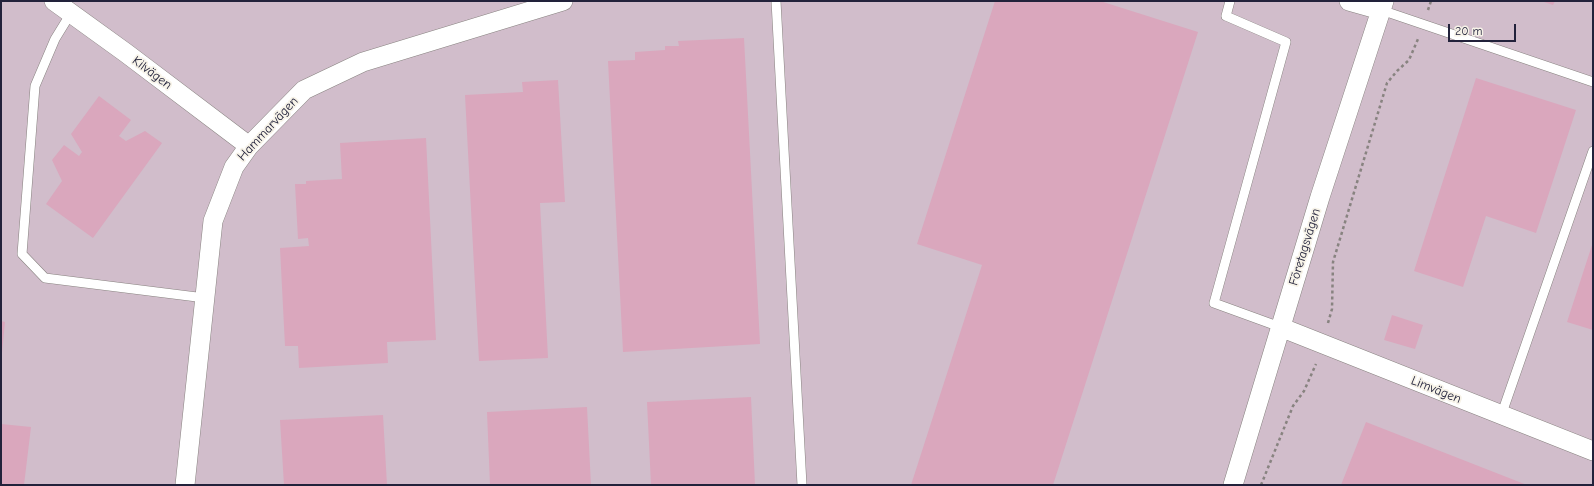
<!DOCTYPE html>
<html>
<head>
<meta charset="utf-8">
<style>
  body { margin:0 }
  #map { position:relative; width:1594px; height:486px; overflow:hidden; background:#ede4c6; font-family:"Comic Neue",sans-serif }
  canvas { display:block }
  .frame { position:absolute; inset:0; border:2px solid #22223b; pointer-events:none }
  .scale { position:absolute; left:1448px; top:24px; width:68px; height:18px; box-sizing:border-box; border:2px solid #22223b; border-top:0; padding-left:5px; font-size:12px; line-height:14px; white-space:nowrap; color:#22223b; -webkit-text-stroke:3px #f7f3e8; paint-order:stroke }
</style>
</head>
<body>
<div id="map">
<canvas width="1594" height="486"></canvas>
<div class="frame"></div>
<div class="scale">20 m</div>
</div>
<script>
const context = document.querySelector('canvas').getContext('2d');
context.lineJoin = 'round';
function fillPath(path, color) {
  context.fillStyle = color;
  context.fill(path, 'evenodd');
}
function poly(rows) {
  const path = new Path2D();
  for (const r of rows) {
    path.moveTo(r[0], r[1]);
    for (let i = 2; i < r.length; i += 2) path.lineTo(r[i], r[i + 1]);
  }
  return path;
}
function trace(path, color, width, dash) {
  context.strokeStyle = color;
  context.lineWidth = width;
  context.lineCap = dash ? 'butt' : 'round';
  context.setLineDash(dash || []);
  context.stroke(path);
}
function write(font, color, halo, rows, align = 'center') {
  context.font = font + ' "Comic Neue",sans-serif';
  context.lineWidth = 3.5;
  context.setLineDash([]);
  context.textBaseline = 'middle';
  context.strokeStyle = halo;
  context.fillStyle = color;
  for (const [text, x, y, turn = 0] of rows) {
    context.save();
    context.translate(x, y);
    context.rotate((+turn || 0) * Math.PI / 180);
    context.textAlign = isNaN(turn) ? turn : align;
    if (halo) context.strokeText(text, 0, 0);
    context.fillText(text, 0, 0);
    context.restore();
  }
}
const industrial = poly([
  [1,1,1593,1,1593,485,1,485]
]);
const building = poly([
  [995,1,1100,1,1198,32,1053,485,911,485,982,265,917,244],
  [1541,1,1555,1,1553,5],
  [744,38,760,344,623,352,608,61,635,60,635,52,665,50,665,46,679,46,678,41],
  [1476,78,1576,110,1536,233,1486,216,1463,287,1414,271],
  [558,80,565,202,540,203,548,358,479,361,465,95,523,92,522,82],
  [99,96,131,120,119,136,126,141,145,131,162,143,93,238,46,204,62,181,52,160,64,145,79,156,82,152,71,134],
  [426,138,436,340,387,342,388,363,299,368,298,346,285,346,280,248,309,246,308,238,298,239,295,184,306,184,306,181,342,179,340,143],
  [1593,242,1593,330,1567,322],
  [1392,315,1423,325,1415,349,1384,340],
  [1,321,5,322,2,353,1,353],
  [751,397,755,485,651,485,647,402],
  [587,407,591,485,490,485,487,412],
  [383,415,387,485,284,485,280,420],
  [1366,422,1527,485,1341,485],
  [1,424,31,427,24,485,1,485]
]);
const path = poly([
  [1428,10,1431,1],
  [1328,323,1332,309,1333,262,1387,83,1397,71,1409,60,1418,39],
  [1261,485,1293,406,1304,391,1316,364]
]);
const service = poly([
  [776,1,802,485],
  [1230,1,1226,16,1286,42,1214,303,1280,327],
  [1381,10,1593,82],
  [71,13,55,39,35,86,22,254,45,278,205,298],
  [1501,416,1593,151]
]);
const minor = poly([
  [54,1,126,53,249,146],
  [1349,1,1381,10],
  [1280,327,1593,451],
  [185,485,213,221,234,167,249,146,304,90,363,62,563,1],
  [1233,485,1320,197,1384,1]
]);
const streetNames = [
  ["Kilvägen",152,73,37],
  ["Hammarvägen",268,129,-47],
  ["Företagsvägen",1305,247,-73],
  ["Limvägen",1436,390,22]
];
fillPath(industrial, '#d1bdcb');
fillPath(building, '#daa7bd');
trace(service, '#888380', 10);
trace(minor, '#888380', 20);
trace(path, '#888380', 2.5, [3, 3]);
trace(service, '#fff', 9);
trace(minor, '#fff', 19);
write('13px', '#22223b', '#f7f3e8', streetNames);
</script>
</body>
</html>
